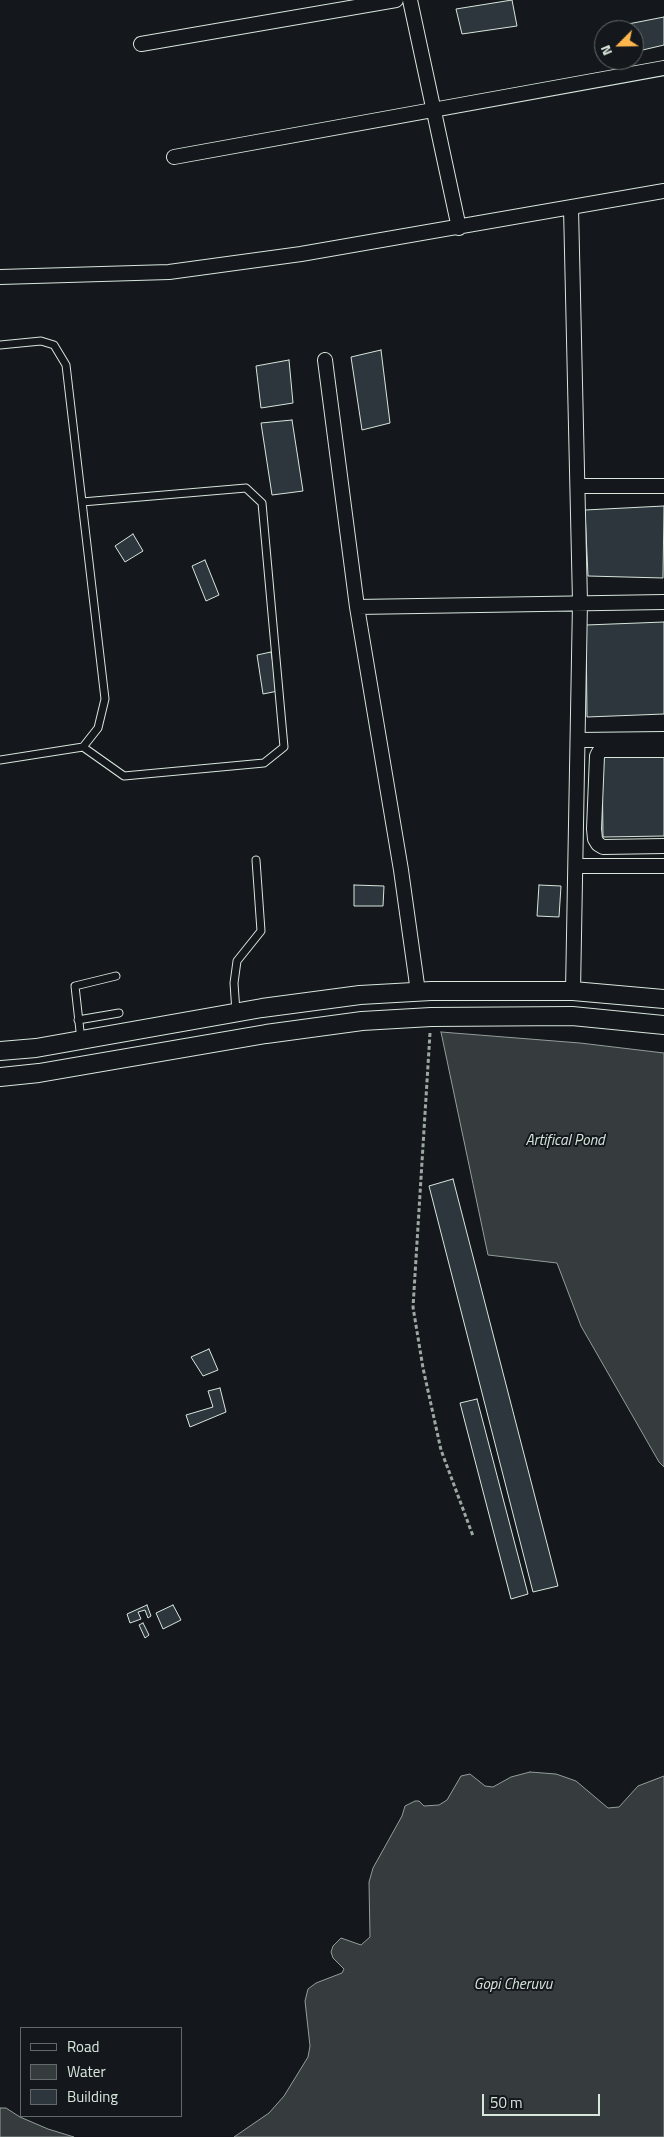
<!DOCTYPE html>
<html>
<head>
<meta charset="utf-8">
<style>
  body { margin:0 }
  #map { position:relative; width:664px; height:2137px; overflow:hidden; background:#14181c; font-family:"Titillium Web",sans-serif }
  canvas { display:block }
  .legend { position:absolute; left:20px; top:2027px; width:162px; height:90px; box-sizing:border-box; background:#14181c; border:1px solid #626a69; margin:0; padding:6px 9px; list-style:none; font-size:15px; color:#d8e6dc }
  .legend li { display:flex; align-items:center; gap:10px; height:25px }
  .legend b { width:25px; border:1px solid #626a69 }
  .north { position:absolute; left:594px; top:20px; width:50px; height:50px; box-sizing:border-box; background:#14181c; border:1px solid #626a69; border-radius:50%; rotate:247deg; font-size:14px; font-weight:700; line-height:20px; text-align:center; color:#d8e6dc }
  .north::after { content:''; display:block; margin:auto; width:18px; height:22px; background:#ffb74d; clip-path:polygon(50% 0,100% 100%,50% 72%,0 100%) }
  .scale { position:absolute; left:482px; top:2094px; width:118px; height:22px; box-sizing:border-box; border:2px solid #d8e6dc; border-top:0; padding-left:6px; font-size:15px; line-height:18px; white-space:nowrap; color:#d8e6dc; -webkit-text-stroke:4px #14181c; paint-order:stroke }
</style>
</head>
<body>
<div id="map">
<canvas width="664" height="2137"></canvas>
<ul class="legend">
<li><b style="height:6px;background:#14181c"></b>Road</li>
<li><b style="height:14px;background:#363b3e"></b>Water</li>
<li><b style="height:14px;background:#2c363c"></b>Building</li>
</ul>
<div class="north">N</div>
<div class="scale">50 m</div>
</div>
<script>
const context = document.querySelector('canvas').getContext('2d');
context.lineJoin = 'round';
function fillPath(path, color) {
  context.fillStyle = color;
  context.fill(path, 'evenodd');
}
function poly(rows) {
  const path = new Path2D();
  for (const r of rows) {
    path.moveTo(r[0], r[1]);
    for (let i = 2; i < r.length; i += 2) path.lineTo(r[i], r[i + 1]);
  }
  return path;
}
function trace(path, color, width, dash) {
  context.strokeStyle = color;
  context.lineWidth = width;
  context.lineCap = dash ? 'butt' : 'round';
  context.setLineDash(dash || []);
  context.stroke(path);
}
function write(font, color, halo, rows, align = 'center') {
  context.font = font + ' "Titillium Web",sans-serif';
  context.lineWidth = 4;
  context.setLineDash([]);
  context.textBaseline = 'middle';
  context.strokeStyle = halo;
  context.fillStyle = color;
  for (const [text, x, y, turn = 0] of rows) {
    context.save();
    context.translate(x, y);
    context.rotate((+turn || 0) * Math.PI / 180);
    context.textAlign = isNaN(turn) ? turn : align;
    if (halo) context.strokeText(text, 0, 0);
    context.fillText(text, 0, 0);
    context.restore();
  }
}
const water = poly([
  [441,1032,580,1043,664,1053,664,1467,659,1462,581,1326,557,1263,488,1255,441,1032],
  [530,1772,556,1774,576,1781,608,1808,619,1807,638,1786,664,1776,664,2137,234,2137,269,2113,284,2096,308,2057,310,2046,305,2001,308,1989,316,1983,342,1973,344,1969,333,1958,331,1952,333,1946,341,1938,361,1945,370,1937,369,1882,373,1868,402,1816,405,1806,415,1801,419,1801,424,1806,439,1805,447,1800,461,1776,470,1774,485,1786,493,1787,511,1777,530,1772],
  [0,2108,6,2108,20,2117,48,2129,74,2137,0,2137,0,2108]
]);
const building = poly([
  [512,0,517,26,462,34,456,9,512,0],
  [664,17,664,45,634,52,634,30,629,30,628,24,664,17],
  [381,350,390,423,362,430,351,357,381,350],
  [289,360,293,403,261,408,256,366,289,360],
  [292,420,303,491,272,495,261,423,292,420],
  [664,506,663,578,588,576,585,510,664,506],
  [133,534,143,551,125,562,115,546,133,534],
  [205,560,219,595,206,601,192,566,205,560],
  [664,622,664,714,587,717,586,625,664,622],
  [271,652,278,691,263,694,257,655,271,652],
  [664,754,664,836,603,837,602,755,664,754],
  [354,885,384,886,383,906,354,906,354,885],
  [539,885,561,886,559,917,537,916,539,885],
  [453,1179,558,1586,533,1592,429,1186,453,1179],
  [209,1349,218,1370,203,1376,191,1357,209,1349],
  [220,1388,226,1412,190,1427,186,1415,213,1407,208,1391,220,1388],
  [477,1399,528,1594,511,1599,460,1403,477,1399],
  [147,1605,151,1616,148,1618,145,1610,138,1612,141,1619,130,1623,127,1614,147,1605],
  [173,1605,181,1620,163,1629,156,1613,173,1605],
  [143,1623,149,1635,145,1638,139,1625,143,1623]
]);
const path = poly([
  [430,1033,413,1307,423,1368,441,1450,473,1536]
]);
const service = poly([
  [0,345,41,341,54,345,66,365,105,699,98,728,83,747,0,760],
  [82,502,246,488,262,503,284,747,264,763,124,776,83,747],
  [236,1012,234,983,237,961,261,931,256,860],
  [78,1020,119,1013],
  [81,1040,75,986,116,976]
]);
const minor = poly([
  [410,0,459,228],
  [141,44,396,0],
  [174,157,664,68],
  [571,208,580,602,573,991],
  [0,277,169,272,301,254,664,191],
  [325,360,357,607,401,870,418,992],
  [578,486,664,486],
  [357,607,664,602],
  [578,740,664,739],
  [664,750,603,750,599,752,597,756,594,829,595,839,598,844,603,847,664,846],
  [577,866,664,866]
]);
const tertiary = poly([
  [0,1051,36,1048,262,1008,360,995,431,991,573,991,664,999],
  [0,1077,39,1073,266,1034,362,1021,431,1017,572,1016,664,1025]
]);
const waterNames = [
  ["Artifical Pond",565,1141],
  ["Gopi Cheruvu",513,1985]
];
fillPath(water, '#363b3e');
trace(water, '#939e99', 1);
fillPath(building, '#2c363c');
trace(building, '#d8e6dc', 1);
trace(service, '#d8e6dc', 9);
trace(minor, '#d8e6dc', 16);
trace(tertiary, '#d8e6dc', 20);
trace(path, '#9da8a2', 3, [4, 2.5]);
trace(service, '#14181c', 7);
trace(minor, '#14181c', 14);
trace(tertiary, '#14181c', 18);
write('italic 15px', '#d8e6dc', '#14181c', waterNames);
</script>
</body>
</html>
